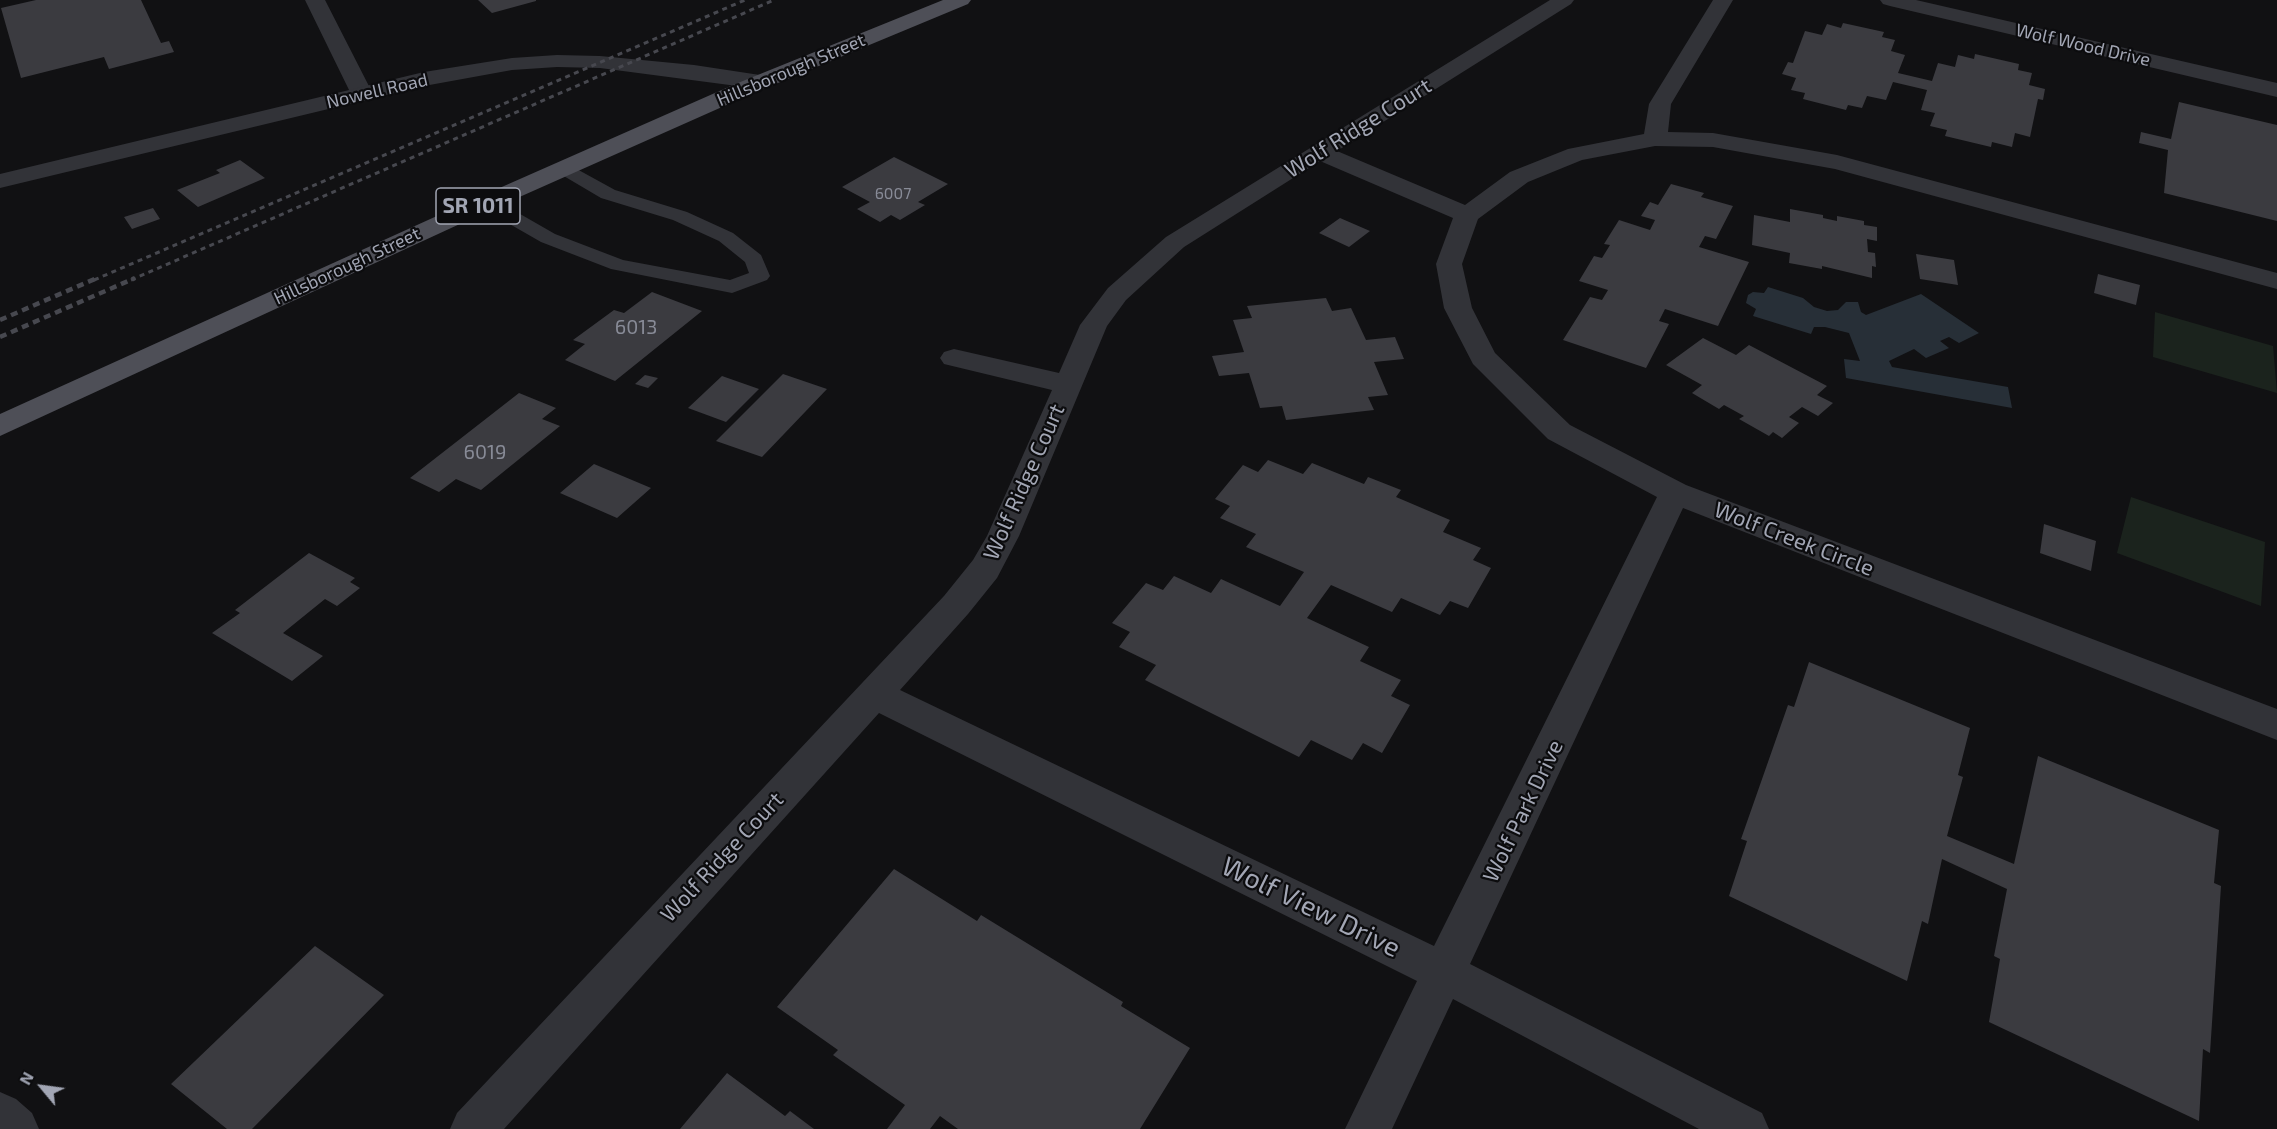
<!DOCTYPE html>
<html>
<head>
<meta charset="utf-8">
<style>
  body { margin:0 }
  #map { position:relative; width:2277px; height:1129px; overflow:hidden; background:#111113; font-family:"Exo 2",sans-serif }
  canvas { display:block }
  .north { position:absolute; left:12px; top:1057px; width:60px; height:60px; -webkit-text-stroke:4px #0c0c0e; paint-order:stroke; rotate:299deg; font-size:16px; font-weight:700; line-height:24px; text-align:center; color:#a2a6b4 }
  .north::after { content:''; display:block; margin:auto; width:21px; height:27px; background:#a2a6b4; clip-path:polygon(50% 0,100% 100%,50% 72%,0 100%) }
</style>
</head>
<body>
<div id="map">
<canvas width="2277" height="1129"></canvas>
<div class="north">N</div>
</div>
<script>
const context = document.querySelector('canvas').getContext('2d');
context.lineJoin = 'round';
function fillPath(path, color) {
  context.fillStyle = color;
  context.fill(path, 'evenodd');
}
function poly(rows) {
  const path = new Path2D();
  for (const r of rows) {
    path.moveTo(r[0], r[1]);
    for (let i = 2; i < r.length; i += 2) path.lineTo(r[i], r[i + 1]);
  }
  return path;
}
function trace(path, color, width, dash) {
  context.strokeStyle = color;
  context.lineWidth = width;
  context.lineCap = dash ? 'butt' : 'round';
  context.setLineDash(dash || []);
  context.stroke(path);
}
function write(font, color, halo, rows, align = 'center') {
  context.font = font + ' "Exo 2",sans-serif';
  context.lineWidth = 4.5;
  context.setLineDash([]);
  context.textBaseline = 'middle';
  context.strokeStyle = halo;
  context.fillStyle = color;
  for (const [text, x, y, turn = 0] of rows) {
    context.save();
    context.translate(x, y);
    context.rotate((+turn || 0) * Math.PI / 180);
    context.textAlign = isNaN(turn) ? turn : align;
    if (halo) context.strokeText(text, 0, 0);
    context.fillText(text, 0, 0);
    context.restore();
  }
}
const green = poly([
  [2155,312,2273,346,2277,393,2153,357],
  [2131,497,2265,542,2261,606,2117,553]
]);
const water = poly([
  [1768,287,1803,298,1814,307,1827,311,1838,310,1846,302,1858,302,1861,312,1866,315,1921,294,1979,333,1959,343,1949,337,1940,341,1949,348,1926,358,1914,349,1889,361,1892,367,2008,387,2012,408,1846,378,1844,359,1860,361,1849,333,1825,327,1814,327,1811,334,1753,316,1756,309,1746,303,1748,295,1753,292,1764,293]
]);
const building = poly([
  [36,0,141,0,161,43,169,41,174,52,109,69,104,57,21,78,1,8],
  [478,0,536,0,536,1,492,13],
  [1843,23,1884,32,1882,37,1895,40,1891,51,1905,55,1898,73,1932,81,1938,63,1955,67,1958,55,1974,59,1975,54,2019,64,2018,70,2032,73,2029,85,2045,89,2043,100,2038,99,2030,137,2015,133,2012,147,1992,142,1991,147,1945,136,1947,130,1930,126,1935,113,1921,110,1927,90,1893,82,1886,100,1867,96,1862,108,1848,105,1846,110,1803,99,1805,93,1791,90,1796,78,1782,74,1788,62,1793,63,1805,31,1822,35,1827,24,1841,28],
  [2179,102,2277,125,2277,221,2164,193,2168,150,2139,143,2141,132,2171,139],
  [894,157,948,184,918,202,925,205,900,220,891,215,880,222,857,209,870,202,842,187],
  [240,160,265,178,198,207,177,190,220,173,216,170],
  [1671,184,1704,193,1701,197,1733,206,1716,239,1705,236,1699,247,1749,262,1718,326,1665,309,1659,321,1669,324,1646,368,1563,340,1590,297,1602,300,1608,290,1579,281,1594,256,1602,258,1610,245,1604,244,1619,220,1650,230,1655,220,1641,216,1650,202,1658,205],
  [153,208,160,219,132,229,124,217],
  [1790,209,1823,215,1823,218,1837,221,1837,216,1864,221,1864,225,1877,227,1877,241,1867,239,1868,252,1875,253,1876,267,1872,266,1872,278,1822,266,1822,269,1789,263,1790,253,1752,245,1754,215,1790,222],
  [1340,218,1370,231,1349,247,1319,233],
  [1916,254,1954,260,1958,285,1920,279],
  [2098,274,2140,285,2136,305,2094,293],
  [652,292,702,311,615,381,565,360,585,344,573,340,614,310,624,313],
  [1326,298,1332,311,1351,308,1366,340,1395,337,1404,359,1374,362,1388,395,1368,397,1374,410,1286,420,1282,406,1260,408,1249,373,1219,376,1212,356,1244,352,1233,320,1252,318,1247,306],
  [1703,338,1736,355,1749,345,1827,386,1817,395,1833,403,1818,416,1802,407,1789,417,1799,423,1782,438,1773,432,1769,436,1739,419,1744,416,1724,405,1719,409,1692,393,1702,385,1666,365],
  [783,374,827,389,762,457,716,441],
  [645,375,658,378,648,388,635,384],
  [722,376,759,389,726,422,688,408],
  [519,393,556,408,542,419,560,426,481,490,456,479,439,492,410,478],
  [1268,460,1303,474,1312,463,1364,484,1368,477,1401,490,1396,497,1450,520,1443,532,1481,548,1473,560,1491,568,1468,608,1450,601,1440,615,1401,598,1392,612,1331,585,1307,618,1369,647,1360,661,1401,680,1391,696,1410,705,1382,753,1363,743,1352,760,1311,740,1299,757,1145,680,1156,665,1119,647,1130,632,1112,623,1146,583,1163,590,1174,576,1211,593,1221,579,1280,606,1304,572,1246,547,1256,534,1220,518,1230,506,1215,499,1243,465,1258,472],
  [594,464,651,488,617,518,560,493],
  [2044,524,2096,541,2091,571,2040,553],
  [309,553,355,578,350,582,360,588,337,606,325,599,283,633,323,656,292,681,212,633,240,613,235,610],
  [1809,662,1970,728,1958,775,1963,777,1947,836,2014,864,2038,756,2219,830,2214,883,2221,886,2210,1053,2203,1049,2199,1121,1989,1022,2000,959,1994,956,2007,889,1942,859,1928,924,1922,921,1907,981,1729,896,1747,841,1741,839,1788,705,1794,707],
  [894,869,977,921,981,915,1123,1002,1121,1006,1190,1048,1140,1129,958,1129,940,1116,930,1129,887,1129,905,1105,833,1055,838,1050,777,1007],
  [315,946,384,995,252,1129,227,1129,171,1084],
  [727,1073,785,1116,790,1111,814,1129,680,1129]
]);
const service = poly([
  [564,162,615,190,687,212,733,233,761,255,770,276,767,280,732,293,611,269,541,242,480,207,477,203,480,199,487,197,494,199,555,234,623,260,730,280,749,273,745,262,719,241,673,220,601,198,557,172,555,168,557,164,564,162]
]);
const minor = poly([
  [305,0,325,0,373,94,370,99,362,101,354,99,351,94,305,0],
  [1550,0,1574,0,1571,4,1337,151,1465,205,1510,172,1568,149,1644,134,1649,104,1713,0,1733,0,1671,104,1668,132,1713,133,1837,155,2277,273,2277,289,1835,169,1713,147,1655,146,1582,160,1528,182,1478,219,1462,264,1472,308,1495,353,1570,425,1686,485,2277,709,2277,740,1683,508,1470,964,1762,1113,1769,1129,1699,1129,1453,999,1392,1129,1345,1129,1417,981,879,713,504,1129,450,1129,457,1113,944,596,973,560,987,536,1052,390,944,364,940,358,944,352,954,349,1059,373,1080,325,1108,288,1166,237,1550,0],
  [1320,161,1453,218,1436,264,1444,308,1473,364,1548,439,1657,497,1434,946,900,690,968,614,997,578,1019,536,1107,326,1126,300,1184,247,1320,161],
  [1880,0,1916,0,2277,83,2277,97,1890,6,1883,4,1880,0],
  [0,1092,16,1099,32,1113,39,1129,0,1129,0,1092]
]);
const tertiary = poly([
  [557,55,600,56,694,65,760,75,768,77,771,82,768,87,760,89,600,68,557,67,512,70,424,86,0,188,0,174,424,72,512,58,557,55]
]);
const primary = poly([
  [943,0,971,0,968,4,749,95,488,211,0,436,0,414,470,201,733,85,943,0]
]);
const railFar1 = poly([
  [94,280,745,0],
  [131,280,774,0]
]);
const rail = poly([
  [0,320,97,278],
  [0,337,135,278]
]);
const farNumbernames = [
  ["6007",893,194]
];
const farStreetnames = [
  ["Wolf Wood Drive",2083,45,13],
  ["Hillsborough Street",791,70,-23],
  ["Nowell Road",377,91,-13],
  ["Hillsborough Street",347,266,-25]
];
const numberNames = [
  ["6013",636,327],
  ["6019",485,452]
];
const shields = [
  [478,206,84]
];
const shieldNames = [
  ["SR 1011",478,206]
];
const streetNames = [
  ["Wolf Ridge Court",1358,128,-32],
  ["Wolf Ridge Court",1024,482,-66],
  ["Wolf Creek Circle",1794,539,21],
  ["Wolf Park Drive",1523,811,-64],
  ["Wolf Ridge Court",722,857,-47]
];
const nearStreetnames = [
  ["Wolf View Drive",1311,907,26]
];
fillPath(green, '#1b231d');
fillPath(water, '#272f37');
fillPath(building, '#3b3b40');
fillPath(service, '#323338');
fillPath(minor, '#323338');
fillPath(tertiary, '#323338');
fillPath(primary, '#4e4f57');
trace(railFar1, '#47484f', 3, [5, 4.5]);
trace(rail, '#47484f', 4.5, [7, 5]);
write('16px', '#888b97', null, farNumbernames);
write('18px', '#a2a6b4', '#0c0c0e', farStreetnames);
write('20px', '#888b97', null, numberNames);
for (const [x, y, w] of shields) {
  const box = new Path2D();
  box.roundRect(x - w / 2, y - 18, w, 36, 4.5);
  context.fillStyle = '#0c0c0e';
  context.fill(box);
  trace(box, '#a2a6b4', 1.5);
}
write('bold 21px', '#a2a6b4', null, shieldNames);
write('22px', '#a2a6b4', '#0c0c0e', streetNames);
write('27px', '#a2a6b4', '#0c0c0e', nearStreetnames);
</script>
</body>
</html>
